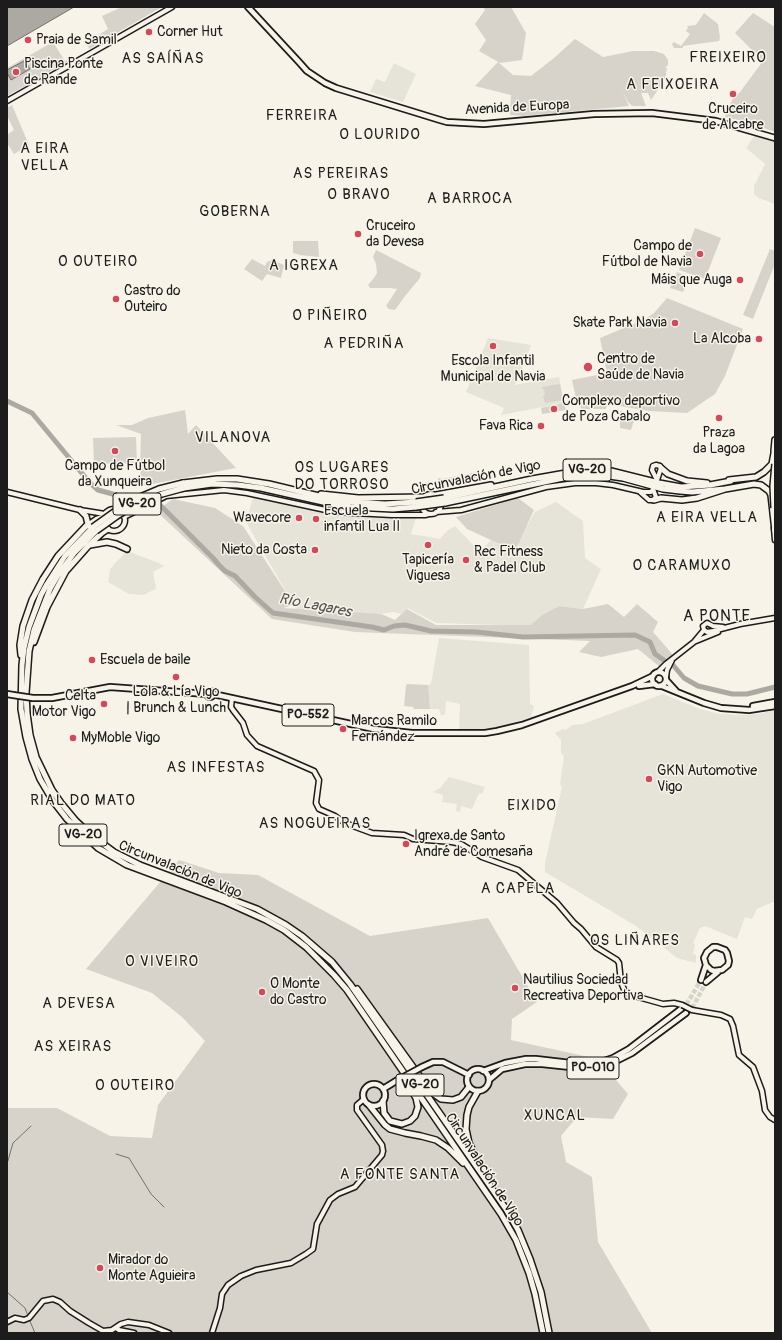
<!DOCTYPE html>
<html>
<head>
<meta charset="utf-8">
<style>
  body { margin:0 }
  #map { position:relative; width:782px; height:1340px; overflow:hidden; background:#f7f3e8; font-family:Pangolin,sans-serif }
  canvas { display:block }
  .frame { position:absolute; inset:0; border:8px solid #1c1c1c; pointer-events:none }
</style>
</head>
<body>
<div id="map">
<canvas width="782" height="1340"></canvas>
<div class="frame"></div>
</div>
<script>
const context = document.querySelector('canvas').getContext('2d');
context.lineJoin = 'round';
function fillPath(path, color) {
  context.fillStyle = color;
  context.fill(path, 'evenodd');
}
function poly(rows) {
  const path = new Path2D();
  for (const r of rows) {
    if (r.length === 3) {
      path.moveTo(r[0] + r[2], r[1]);
      path.arc(r[0], r[1], r[2], 0, 2 * Math.PI);
      continue;
    }
    path.moveTo(r[0], r[1]);
    for (let i = 2; i < r.length; i += 2) path.lineTo(r[i], r[i + 1]);
  }
  return path;
}
function trace(path, color, width, dash) {
  context.strokeStyle = color;
  context.lineWidth = width;
  context.lineCap = dash ? 'butt' : 'round';
  context.setLineDash(dash || []);
  context.stroke(path);
}
function write(font, color, halo, rows, align = 'center') {
  context.font = font + ' Pangolin,sans-serif';
  context.lineWidth = 3;
  context.setLineDash([]);
  context.textBaseline = 'middle';
  context.strokeStyle = halo;
  context.fillStyle = color;
  for (const [text, x, y, turn = 0] of rows) {
    context.save();
    context.translate(x, y);
    context.rotate((+turn || 0) * Math.PI / 180);
    context.textAlign = isNaN(turn) ? turn : align;
    if (halo) context.strokeText(text, 0, 0);
    context.fillText(text, 0, 0);
    context.restore();
  }
}
const built = poly([
  [394,63,416,74,403,102,370,92,376,79,385,82],
  [755,135,775,141,775,204,759,198,754,194,754,186,765,164,746,148],
  [488,338,531,345,516,383,514,385,559,377,564,403,501,415,504,408,466,392],
  [253,497,332,514,360,517,416,518,411,534,440,539,447,531,455,526,480,552,491,540,517,553,519,550,518,542,535,512,556,502,583,521,585,558,601,569,583,609,559,606,542,615,531,626,436,623,408,608,402,614,393,612,375,615,320,614,296,609,246,522],
  [127,551,159,563,164,566,153,572,156,589,143,595,129,594,108,582,110,570,115,563],
  [439,638,529,645,530,704,534,706,531,717,501,727,479,730,459,730,460,704,446,701,445,715,441,715,439,709,430,709,428,685,431,684],
  [663,694,700,709,720,714,742,715,758,714,775,710,775,901,757,909,752,919,745,917,737,939,705,926,700,928,693,943,695,944,693,954,696,955,696,963,677,958,636,926,545,872,545,863,562,787,560,784,564,756,561,753,561,740,555,733,563,729,566,730,572,725,583,724],
  [449,777,485,787,482,794,479,793,472,809,461,806,460,812,456,811,457,804,442,802,443,795,433,792,440,788]
]);
const green = poly([
  [122,7,162,7,89,49,87,42,108,29,102,16],
  [483,7,511,7,526,33,522,60,500,63,479,51,486,40,475,24,485,10],
  [704,13,718,24,720,38,719,41,683,46,683,48,674,48,672,44,674,42,681,46,690,34,686,31,688,28,687,26,696,25],
  [753,13,775,27,775,132,750,123,725,117,726,111,734,97,740,92,763,61,735,33],
  [575,39,603,57,633,51,654,51,664,54,668,60,668,65,665,68,667,68,665,79,651,100,648,93,641,93,646,106,632,106,628,102,622,90,629,106,524,116,510,115,511,95,475,86,498,62,513,75,531,76,554,58],
  [53,42,65,61,71,58,72,59,7,96,7,68],
  [12,105,29,145,14,154,7,143,7,135,14,130,7,116,7,108],
  [695,228,721,238,705,279,679,270],
  [293,241,318,241,319,257,300,255,293,253],
  [770,249,775,251,775,264,753,319,743,315],
  [376,250,421,273,420,278,405,296,395,310,389,309,386,306,397,289,390,288,370,288,368,285,374,278,377,273,376,264,373,257],
  [252,259,265,266,267,262,272,260,284,265,281,278,267,274,262,281,244,269],
  [677,272,689,277,683,292,670,288],
  [667,298,743,329,725,376,715,394,687,413,649,411,607,404,606,409,581,409,580,399,576,398,572,380,607,373,600,338,645,319,654,313],
  [560,384,563,400,545,403,543,396,545,395,544,389,542,389,542,387],
  [564,403,566,410,542,414,541,408],
  [185,410,188,434,196,425,236,468,142,486,140,467,141,434,116,425,132,425,148,418],
  [620,411,636,414,631,430,620,428],
  [136,437,137,463,94,464,93,438],
  [477,472,480,479,441,485,438,481,438,478,442,479],
  [518,498,534,510,515,551,467,529,456,517],
  [173,499,215,508,243,526,294,605,283,608,381,614,395,620,407,609,436,625,531,625,542,615,559,606,583,609,608,604,624,617,637,604,658,622,653,632,668,649,674,657,660,667,638,649,601,657,579,652,590,641,355,632,272,619,156,511],
  [407,684,428,685,430,709,413,709,414,707,404,706,406,685],
  [179,860,219,873,258,875,370,936,488,918,537,1002,512,1019,511,1040,598,1059,628,1094,613,1119,577,1117,561,1136,566,1162,592,1177,598,1242,652,1333,7,1333,7,1108,57,1108,110,1136,152,1138,158,1105,205,1041,182,1017,152,993,86,969]
]);
const water = poly([
  [7,7,74,7,7,46,7,7],
  [24,61,26,62,30,69,11,80,7,73,7,70,24,61]
]);
const stream = poly([
  [116,1154,129,1158,151,1194,164,1207],
  [7,1164,13,1143,31,1126],
  [7,1292,25,1308,28,1316],
  [29,1319,35,1333]
]);
const river = poly([
  [7,401,32,413,90,483,98,490,120,496,148,498,158,503,213,558,219,565,225,571,235,576,255,597,273,613,372,627,384,630,394,626,405,625,431,631,476,632,523,637,635,635,650,642,655,654,665,661],
  [673,665,684,678,698,686,732,694,747,694,775,687]
]);
const primaryTunnel = poly([
  [682,1009,688,1002,701,980],
  [687,1012,694,1005,706,982]
]);
const secondary = poly([
  [7,101,172,7],
  [656,465,660,466,661,468,657,480,652,470,653,466,656,465],
  [7,492,80,510,105,514],
  [431,504,10],
  [114,520,11],
  [436,512,461,510,546,487,575,483,596,483,613,485,643,492,651,492,653,489,656,497,653,500,649,500,640,492],
  [124,517,166,496,224,490,247,493,335,512,392,515,425,515,429,514],
  [774,528,775,540],
  [704,630,707,632,713,631,740,624,775,618],
  [704,630,703,626,707,623,713,626,723,627],
  [696,641,718,632],
  [658,672,666,664,694,642,704,630],
  [666,677,667,670,672,660],
  [232,698,231,707,233,710,243,723,247,735,257,746,314,771,319,780,316,803,319,809,335,816,345,823,372,833,404,835,413,839,452,842,461,844,482,857,518,870,557,903,574,923,581,929,596,947,617,960,619,963,621,982,625,992,631,995,663,1004,674,1003,682,1005],
  [692,1010,721,1015,730,1019,733,1026,739,1055,753,1067,762,1091,765,1110,770,1117,775,1120],
  [7,1322,15,1318,24,1320,29,1318,43,1301,53,1299,60,1302,70,1311,89,1323,103,1331,112,1330,121,1324,128,1322,149,1325,169,1333],
  [116,1328,119,1330,134,1333],
  [212,1333,220,1308,222,1294,228,1285,241,1276,256,1270,291,1263,306,1254,313,1249,317,1224,330,1200,338,1194,355,1187,382,1155,383,1151,382,1145,357,1110,357,1105,364,1099]
]);
const primary = poly([
  [248,7,299,62,307,71,325,83,336,88,440,120,447,122,484,124,594,114,652,113,716,121,775,138],
  [659,679,7],
  [666,680,676,691],
  [639,686,655,684],
  [662,686,704,703,721,708,749,710,775,706],
  [210,694,3],
  [7,694,13,695],
  [213,694,374,729,412,733,485,733,497,731,522,725,632,686,653,676],
  [33,698,52,698,110,687,207,694],
  [753,706,775,702],
  [701,980,706,965,704,958,707,952,713,947,717,947,725,950,727,953,729,961,728,965,722,970,714,971,711,970,706,965],
  [706,982,718,972],
  [422,1067,433,1062,443,1062,469,1075],
  [478,1080,11],
  [483,1071,505,1063,526,1059,536,1059,579,1064,604,1061,613,1058,629,1049,681,1009],
  [489,1080,502,1069,525,1064,542,1064,580,1068,593,1068,612,1063,632,1053,686,1013],
  [374,1095,11],
  [383,1089,396,1081]
]);
const highway = poly([
  [774,451,775,440],
  [661,468,668,474,687,481,707,483],
  [729,480,756,477,764,472,772,464,775,448],
  [183,483,217,479,237,479,269,484,323,497,351,502,385,504,416,502],
  [184,488,212,484,238,485,261,488,323,502,350,507,393,509,416,507],
  [321,494,358,498,424,497],
  [436,495,491,485],
  [444,498,532,479,583,470,611,471,659,483,681,487,710,485,731,481],
  [654,500,661,498,682,500,697,498,725,489,754,484,761,485,769,491,771,495,775,531],
  [445,503,568,477,595,474,623,478,663,489,680,491,692,492,725,489],
  [87,526,97,519,103,517],
  [93,527,65,556,47,584,41,595,29,627,24,648,22,665,21,709,26,737,32,759,40,779,53,801,67,819,98,848,127,865,226,902,266,920,284,930,306,947,334,975,347,990,501,1214,516,1240,529,1273,535,1294,543,1333],
  [96,531,74,553,58,575,50,589,34,630,29,651,26,693,27,713,30,735,36,757,52,790,61,803,76,821,91,835,114,852,140,865,257,909,286,925,302,936,332,962,350,984,506,1209,518,1230,530,1259,541,1292,549,1333],
  [90,545,107,542,116,544,127,549],
  [34,642,47,607,66,571,89,545,102,533,108,529],
  [21,655,20,645,23,626,32,600,43,579,58,556,88,524,86,516,80,510],
  [357,989,431,1092,441,1099,453,1100,461,1097,469,1087],
  [478,1091,469,1107,467,1115,466,1129,469,1143,483,1170],
  [383,1101,384,1113,390,1121,402,1124,410,1121,415,1116,418,1107,416,1098,409,1086],
  [369,1105,385,1125,390,1129,405,1133,421,1136,436,1140,448,1148,463,1163]
]);
const secondaryBridge = poly([
  [682,1005,692,1010]
]);
const primaryBridge = poly([
  [13,695,33,698],
  [396,1081,422,1067]
]);
const highwayBridge = poly([
  [416,502,444,498],
  [416,507,445,503],
  [774,508,773,486,775,464],
  [93,527,114,512,133,500,159,489,183,483],
  [96,531,117,516,136,504,162,494,184,488]
]);
const markers = [
  [149,32,4,"#d1495b"],
  [28,40,4,"#d1495b"],
  [16,72,4,"#d1495b"],
  [733,94,4,"#d1495b"],
  [358,234,4,"#d1495b"],
  [700,254,4,"#d1495b"],
  [740,280,4,"#d1495b"],
  [116,299,4,"#d1495b"],
  [675,323,4,"#d1495b"],
  [759,339,4,"#d1495b"],
  [493,346,4,"#d1495b"],
  [588,367,5,"#d1495b"],
  [554,409,4,"#d1495b"],
  [719,418,4,"#d1495b"],
  [541,426,4,"#d1495b"],
  [115,451,4,"#d1495b"],
  [299,518,4,"#d1495b"],
  [316,519,4,"#d1495b"],
  [428,545,4,"#d1495b"],
  [315,550,4,"#d1495b"],
  [466,560,4,"#d1495b"],
  [92,660,4,"#d1495b"],
  [176,677,4,"#d1495b"],
  [104,704,4,"#d1495b"],
  [343,729,4,"#d1495b"],
  [73,738,4,"#d1495b"],
  [649,779,4,"#d1495b"],
  [406,844,4,"#d1495b"],
  [515,988,4,"#d1495b"],
  [262,992,4,"#d1495b"],
  [100,1268,4,"#d1495b"]
];
const shields = [
  [587,470,48],
  [137,504,48],
  [308,715,52],
  [83,835,48],
  [593,1068,52],
  [420,1085,48]
];
const shieldNames = [
  ["VG-20",587,470],
  ["VG-20",137,504],
  ["PO-552",308,715],
  ["VG-20",83,835],
  ["PO-010",593,1068],
  ["VG-20",420,1085]
];
const poiNames = [
  ["Corner Hut",157,32],
  ["Praia de Samil",36,40],
  ["Piscina Ponte",24,64],
  ["de Rande",24,80],
  ["Cruceiro",733,109,"center"],
  ["de Alcabre",733,125,"center"],
  ["Cruceiro",366,226],
  ["da Devesa",366,242],
  ["Campo de",692,246,"right"],
  ["Fútbol de Navia",692,262,"right"],
  ["Máis que Auga",732,280,"right"],
  ["Castro do",124,291],
  ["Outeiro",124,307],
  ["Skate Park Navia",667,323,"right"],
  ["La Alcoba",751,339,"right"],
  ["Centro de",597,359],
  ["Saúde de Navia",597,375],
  ["Escola Infantil",493,361,"center"],
  ["Municipal de Navia",493,377,"center"],
  ["Complexo deportivo",562,401],
  ["de Poza Cabalo",562,417],
  ["Fava Rica",533,426,"right"],
  ["Praza",719,433,"center"],
  ["da Lagoa",719,449,"center"],
  ["Campo de Fútbol",115,466,"center"],
  ["da Xunqueira",115,482,"center"],
  ["Escuela",324,511],
  ["infantil Lua II",324,527],
  ["Wavecore",291,518,"right"],
  ["Nieto da Costa",307,550,"right"],
  ["Rec Fitness",474,552],
  ["& Padel Club",474,568],
  ["Tapicería",428,560,"center"],
  ["Viguesa",428,576,"center"],
  ["Escuela de baile",100,660],
  ["Lola & Lía Vigo",176,692,"center"],
  ["| Brunch & Lunch",176,708,"center"],
  ["Celta",96,696,"right"],
  ["Motor Vigo",96,712,"right"],
  ["Marcos Ramilo",351,721],
  ["Fernández",351,737],
  ["MyMoble Vigo",81,738],
  ["GKN Automotive",657,771],
  ["Vigo",657,787],
  ["Igrexa de Santo",414,836],
  ["André de Comesaña",414,852],
  ["Nautilius Sociedad",523,980],
  ["Recreativa Deportiva",523,996],
  ["O Monte",270,984],
  ["do Castro",270,1000],
  ["Mirador do",108,1260],
  ["Monte Aguieira",108,1276]
];
const streetNames = [
  ["Avenida de Europa",517,108,-3],
  ["Circunvalación de Vigo",476,478,-11],
  ["Circunvalación de Vigo",180,870,22],
  ["Circunvalación de Vigo",484,1170,57]
];
const neighbourhoodNames = [
  ["FREIXEIRO",728,58],
  ["AS SAÍÑAS",163,59],
  ["A FEIXOEIRA",673,85],
  ["FERREIRA",302,116],
  ["O LOURIDO",380,135],
  ["A EIRA",45,149],
  ["VELLA",45,166],
  ["AS PEREIRAS",341,174],
  ["O BRAVO",359,195],
  ["A BARROCA",470,199],
  ["GOBERNA",235,212],
  ["O OUTEIRO",98,262],
  ["A IGREXA",304,266],
  ["O PIÑEIRO",330,316],
  ["A PEDRIÑA",364,344],
  ["VILANOVA",233,438],
  ["OS LUGARES",342,468],
  ["DO TORROSO",342,485],
  ["A EIRA VELLA",707,518],
  ["O CARAMUXO",682,566],
  ["AS INFESTAS",216,768],
  ["RIAL DO MATO",83,801],
  ["EIXIDO",532,806],
  ["AS NOGUEIRAS",315,824],
  ["A CAPELA",518,889],
  ["OS LIÑARES",635,941],
  ["O VIVEIRO",162,962],
  ["A DEVESA",79,1004],
  ["AS XEIRAS",73,1047],
  ["O OUTEIRO",135,1086],
  ["XUNCAL",555,1116],
  ["A FONTE SANTA",400,1175]
];
const waterNames = [
  ["Río Lagares",315,606,11]
];
const quarterNames = [
  ["A PONTE",717,617]
];
fillPath(built, '#e6e3d9');
fillPath(green, '#d7d3cb');
fillPath(water, '#aca9a2');
trace(water, '#72716c', 1);
trace(stream, '#72716c', 1);
trace(river, '#aca9a2', 5);
trace(primaryTunnel, '#d6d3c9', 4.5, [4.5, 2]);
trace(secondary, '#1c1c1c', 7);
trace(primary, '#1c1c1c', 8);
trace(highway, '#1c1c1c', 8);
trace(secondary, '#f7f3e8', 4);
trace(primary, '#f7f3e8', 4.5);
trace(highway, '#f7f3e8', 5);
trace(secondaryBridge, '#1c1c1c', 7, []);
trace(primaryBridge, '#1c1c1c', 8, []);
trace(highwayBridge, '#1c1c1c', 8, []);
trace(secondaryBridge, '#f7f3e8', 4);
trace(primaryBridge, '#f7f3e8', 4.5);
trace(highwayBridge, '#f7f3e8', 5);
for (const [x, y, r, color] of markers) {
  const dot = new Path2D();
  dot.arc(x, y, r, 0, 2 * Math.PI);
  context.fillStyle = color;
  context.fill(dot);
  trace(dot, '#f7f3e8', 1.5);
}
for (const [x, y, w] of shields) {
  const box = new Path2D();
  box.roundRect(x - w / 2, y - 11, w, 22, 3);
  context.fillStyle = '#f7f3e8';
  context.fill(box);
  trace(box, '#1c1c1c', 1);
}
write('bold 13px', '#1c1c1c', null, shieldNames);
write('14px', '#1c1c1c', '#f7f3e8', poiNames, 'left');
write('14px', '#1c1c1c', '#f7f3e8', streetNames);
context.letterSpacing = '1px';
write('15px', '#1c1c1c', '#f7f3e8', neighbourhoodNames);
context.letterSpacing = '0px';
write('italic 15px', '#565452', '#f7f3e8', waterNames);
context.letterSpacing = '1px';
write('16px', '#1c1c1c', '#f7f3e8', quarterNames);
context.letterSpacing = '0px';
</script>
</body>
</html>
